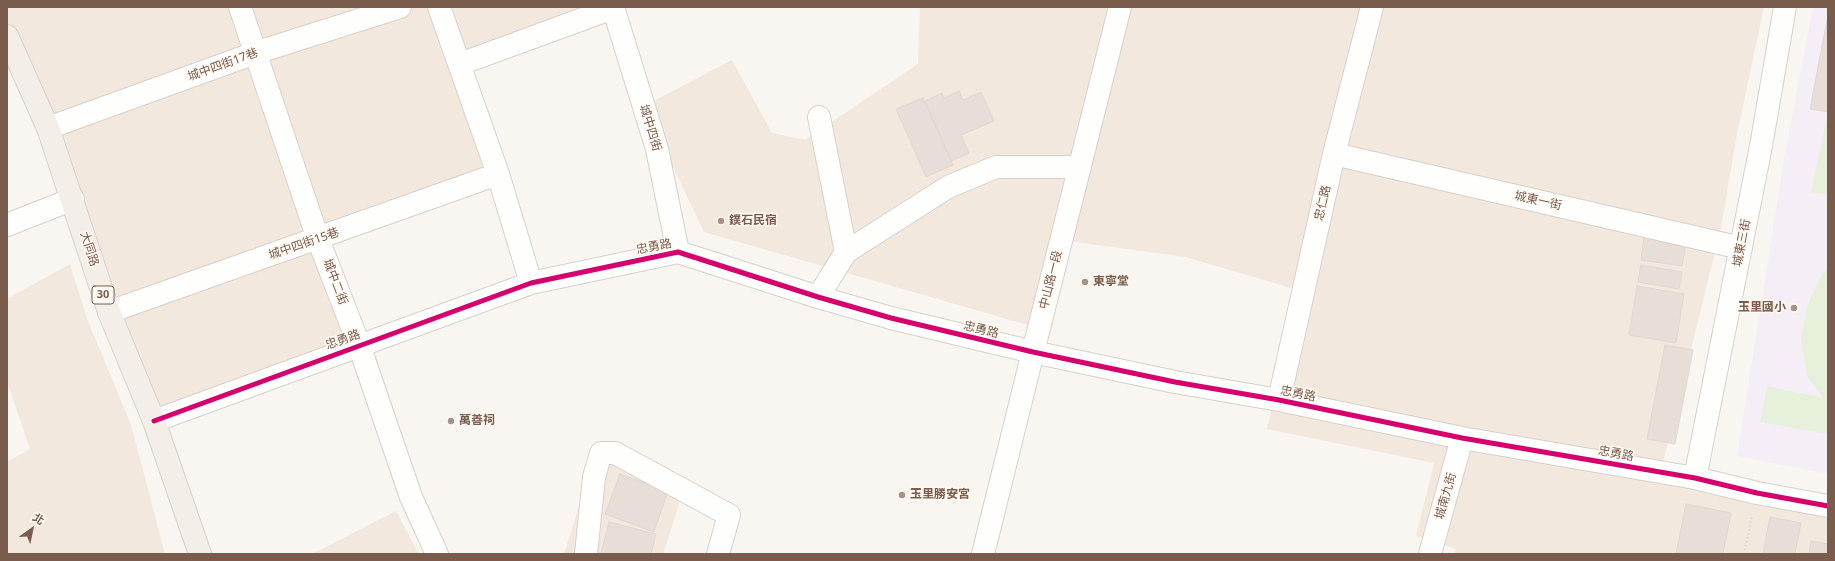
<!DOCTYPE html>
<html>
<head>
<meta charset="utf-8">
<style>
  body { margin:0 }
  #map { position:relative; width:1835px; height:561px; overflow:hidden; background:#f9f5f0; font-family:"Noto Sans","Noto Sans TC",sans-serif }
  canvas { display:block }
  .frame { position:absolute; inset:0; border:8px solid #7a5c4d; pointer-events:none }
  .north { position:absolute; left:12px; top:509px; width:40px; height:40px; -webkit-text-stroke:3px #fffaf3; paint-order:stroke; rotate:33deg; font-size:11px; font-weight:700; line-height:16px; text-align:center; color:#7a5c4d }
  .north::after { content:''; display:block; margin:auto; width:14px; height:18px; background:#7a5c4d; clip-path:polygon(50% 0,100% 100%,50% 72%,0 100%) }
</style>
</head>
<body>
<div id="map">
<canvas width="1835" height="561"></canvas>
<div class="frame"></div>
<div class="north">北</div>
</div>
<script>
const context = document.querySelector('canvas').getContext('2d');
context.lineJoin = 'round';
function fillPath(path, color) {
  context.fillStyle = color;
  context.fill(path, 'evenodd');
}
function poly(rows) {
  const path = new Path2D();
  for (const r of rows) {
    path.moveTo(r[0], r[1]);
    for (let i = 2; i < r.length; i += 2) path.lineTo(r[i], r[i + 1]);
  }
  return path;
}
function trace(path, color, width, dash) {
  context.strokeStyle = color;
  context.lineWidth = width;
  context.lineCap = dash ? 'butt' : 'round';
  context.setLineDash(dash || []);
  context.stroke(path);
}
function write(font, color, halo, rows, align = 'center') {
  context.font = font + ' "Noto Sans","Noto Sans TC",sans-serif';
  context.lineWidth = 3;
  context.setLineDash([]);
  context.textBaseline = 'middle';
  context.strokeStyle = halo;
  context.fillStyle = color;
  for (const [text, x, y, turn = 0] of rows) {
    context.save();
    context.translate(x, y);
    context.rotate((+turn || 0) * Math.PI / 180);
    context.textAlign = isNaN(turn) ? turn : align;
    if (halo) context.strokeText(text, 0, 0);
    context.fillText(text, 0, 0);
    context.restore();
  }
}
const residential = poly([
  [7,7,613,7,460,64,498,174,319,239,359,345,154,421,73,199,7,62],
  [920,7,1764,7,1736,139,1721,228,1661,471,1828,512,1828,554,1454,554,1456,549,1416,536,1434,463,1267,429,1298,290,1185,257,1054,239,1028,325,704,232,644,106,732,60,772,133,805,140,918,64],
  [70,264,86,316,131,425,165,554,7,554,7,462,30,449,7,381,7,299],
  [595,456,682,495,663,554,564,554],
  [396,511,419,554,312,554]
]);
const education = poly([
  [1813,7,1828,7,1828,474,1737,456,1784,160]
]);
const green = poly([
  [1826,121,1828,121,1828,195,1811,192],
  [1828,268,1828,434,1760,422,1767,386,1823,398,1807,376,1801,338,1807,307,1821,275]
]);
const building = poly([
  [1827,20,1828,20,1828,112,1810,109,1827,20],
  [959,91,963,100,981,92,994,121,961,135,969,153,951,161,925,101,942,93,944,98,959,91],
  [923,98,953,165,926,177,896,109,923,98],
  [1644,237,1686,243,1682,266,1641,260,1644,237],
  [1641,265,1682,272,1679,289,1638,282,1641,265],
  [1637,286,1684,294,1676,343,1629,335,1637,286],
  [1665,345,1693,350,1675,444,1647,439,1665,345],
  [620,474,668,491,654,532,605,514,620,474],
  [1686,504,1731,513,1723,554,1676,554,1686,504],
  [1770,517,1801,523,1795,554,1763,554,1770,517],
  [609,522,656,534,651,554,601,554,609,522],
  [1811,541,1828,544,1828,554,1809,554,1811,541]
]);
const path = poly([
  [1744,554,1752,517]
]);
const minor = poly([
  [240,7,318,239,359,345,411,497,437,554],
  [439,7,498,174,531,283],
  [613,7,657,149,678,252],
  [460,64,613,8],
  [819,117,846,252],
  [48,128,255,53,400,7],
  [1334,154,1741,248],
  [7,225,73,199],
  [818,297,846,252,948,187,996,167,1080,167],
  [109,312,498,174],
  [1279,400,1334,154,1372,7],
  [154,421,531,283,678,252,818,297,891,318,1033,352,1175,382,1279,400,1462,438,1695,478,1757,493,1828,506],
  [1695,478,1761,146,1785,7],
  [586,554,594,477,601,453,615,453,729,515,718,554],
  [983,554,1033,352,1120,7],
  [1430,554,1462,438]
]);
const major = poly([
  [7,36,48,128,109,312,154,421,200,554]
]);
const cycleway = poly([
  [154,421,531,283,678,252,818,297,891,318,1033,352,1175,382,1279,400,1462,438,1695,478,1757,493,1828,506]
]);
const markers = [
  [721,221,4,"#a69286"],
  [1085,282,4,"#a69286"],
  [1794,308,4,"#a69286"],
  [451,421,4,"#a69286"],
  [902,495,4,"#a69286"]
];
const shields = [
  [103,295,22]
];
const shieldNames = [
  ["30",103,295]
];
const streetNames = [
  ["城中四街17巷",223,65,-20],
  ["城中四街",650,128,73],
  ["城東一街",1538,201,13],
  ["忠仁路",1323,203,-77],
  ["城東三街",1742,243,-79],
  ["城中四街15巷",304,244,-19],
  ["忠勇路",654,247,-11],
  ["大同路",89,249,72],
  ["中山路一段",1051,280,-76],
  ["城中二街",335,282,69],
  ["忠勇路",981,330,14],
  ["忠勇路",343,340,-20],
  ["忠勇路",1298,394,11],
  ["忠勇路",1616,454,10],
  ["城南九街",1446,496,-74]
];
const poiNames = [
  ["鏷石民宿",729,221],
  ["東寧堂",1093,282],
  ["玉里國小",1786,308,"right"],
  ["萬善祠",459,421],
  ["玉里勝安宮",910,495]
];
fillPath(residential, '#f2e8de');
fillPath(education, '#f6eef6');
fillPath(green, '#e7f0db');
fillPath(building, '#e6ded7');
trace(building, '#e2d8d2', 1);
trace(minor, '#d7d1cb', 24);
trace(major, '#dad1cc', 24);
trace(path, '#dcd5d0', 2.5, [1, 3]);
trace(minor, '#fefefd', 22);
trace(major, '#f3eee8', 22);
trace(cycleway, '#d6006c', 5);
for (const [x, y, r, color] of markers) {
  const dot = new Path2D();
  dot.arc(x, y, r, 0, 2 * Math.PI);
  context.fillStyle = color;
  context.fill(dot);
  trace(dot, '#fffaf3', 1.5);
}
for (const [x, y, w] of shields) {
  const box = new Path2D();
  box.roundRect(x - w / 2, y - 9, w, 18, 3);
  context.fillStyle = '#fffaf3';
  context.fill(box);
  trace(box, '#7a5c4d', 1);
}
write('bold 11px', '#7a5c4d', null, shieldNames);
write('12px', '#7a5c4d', '#fffaf3', streetNames);
write('bold 12px', '#7a5c4d', '#fffaf3', poiNames, 'left');
</script>
</body>
</html>
